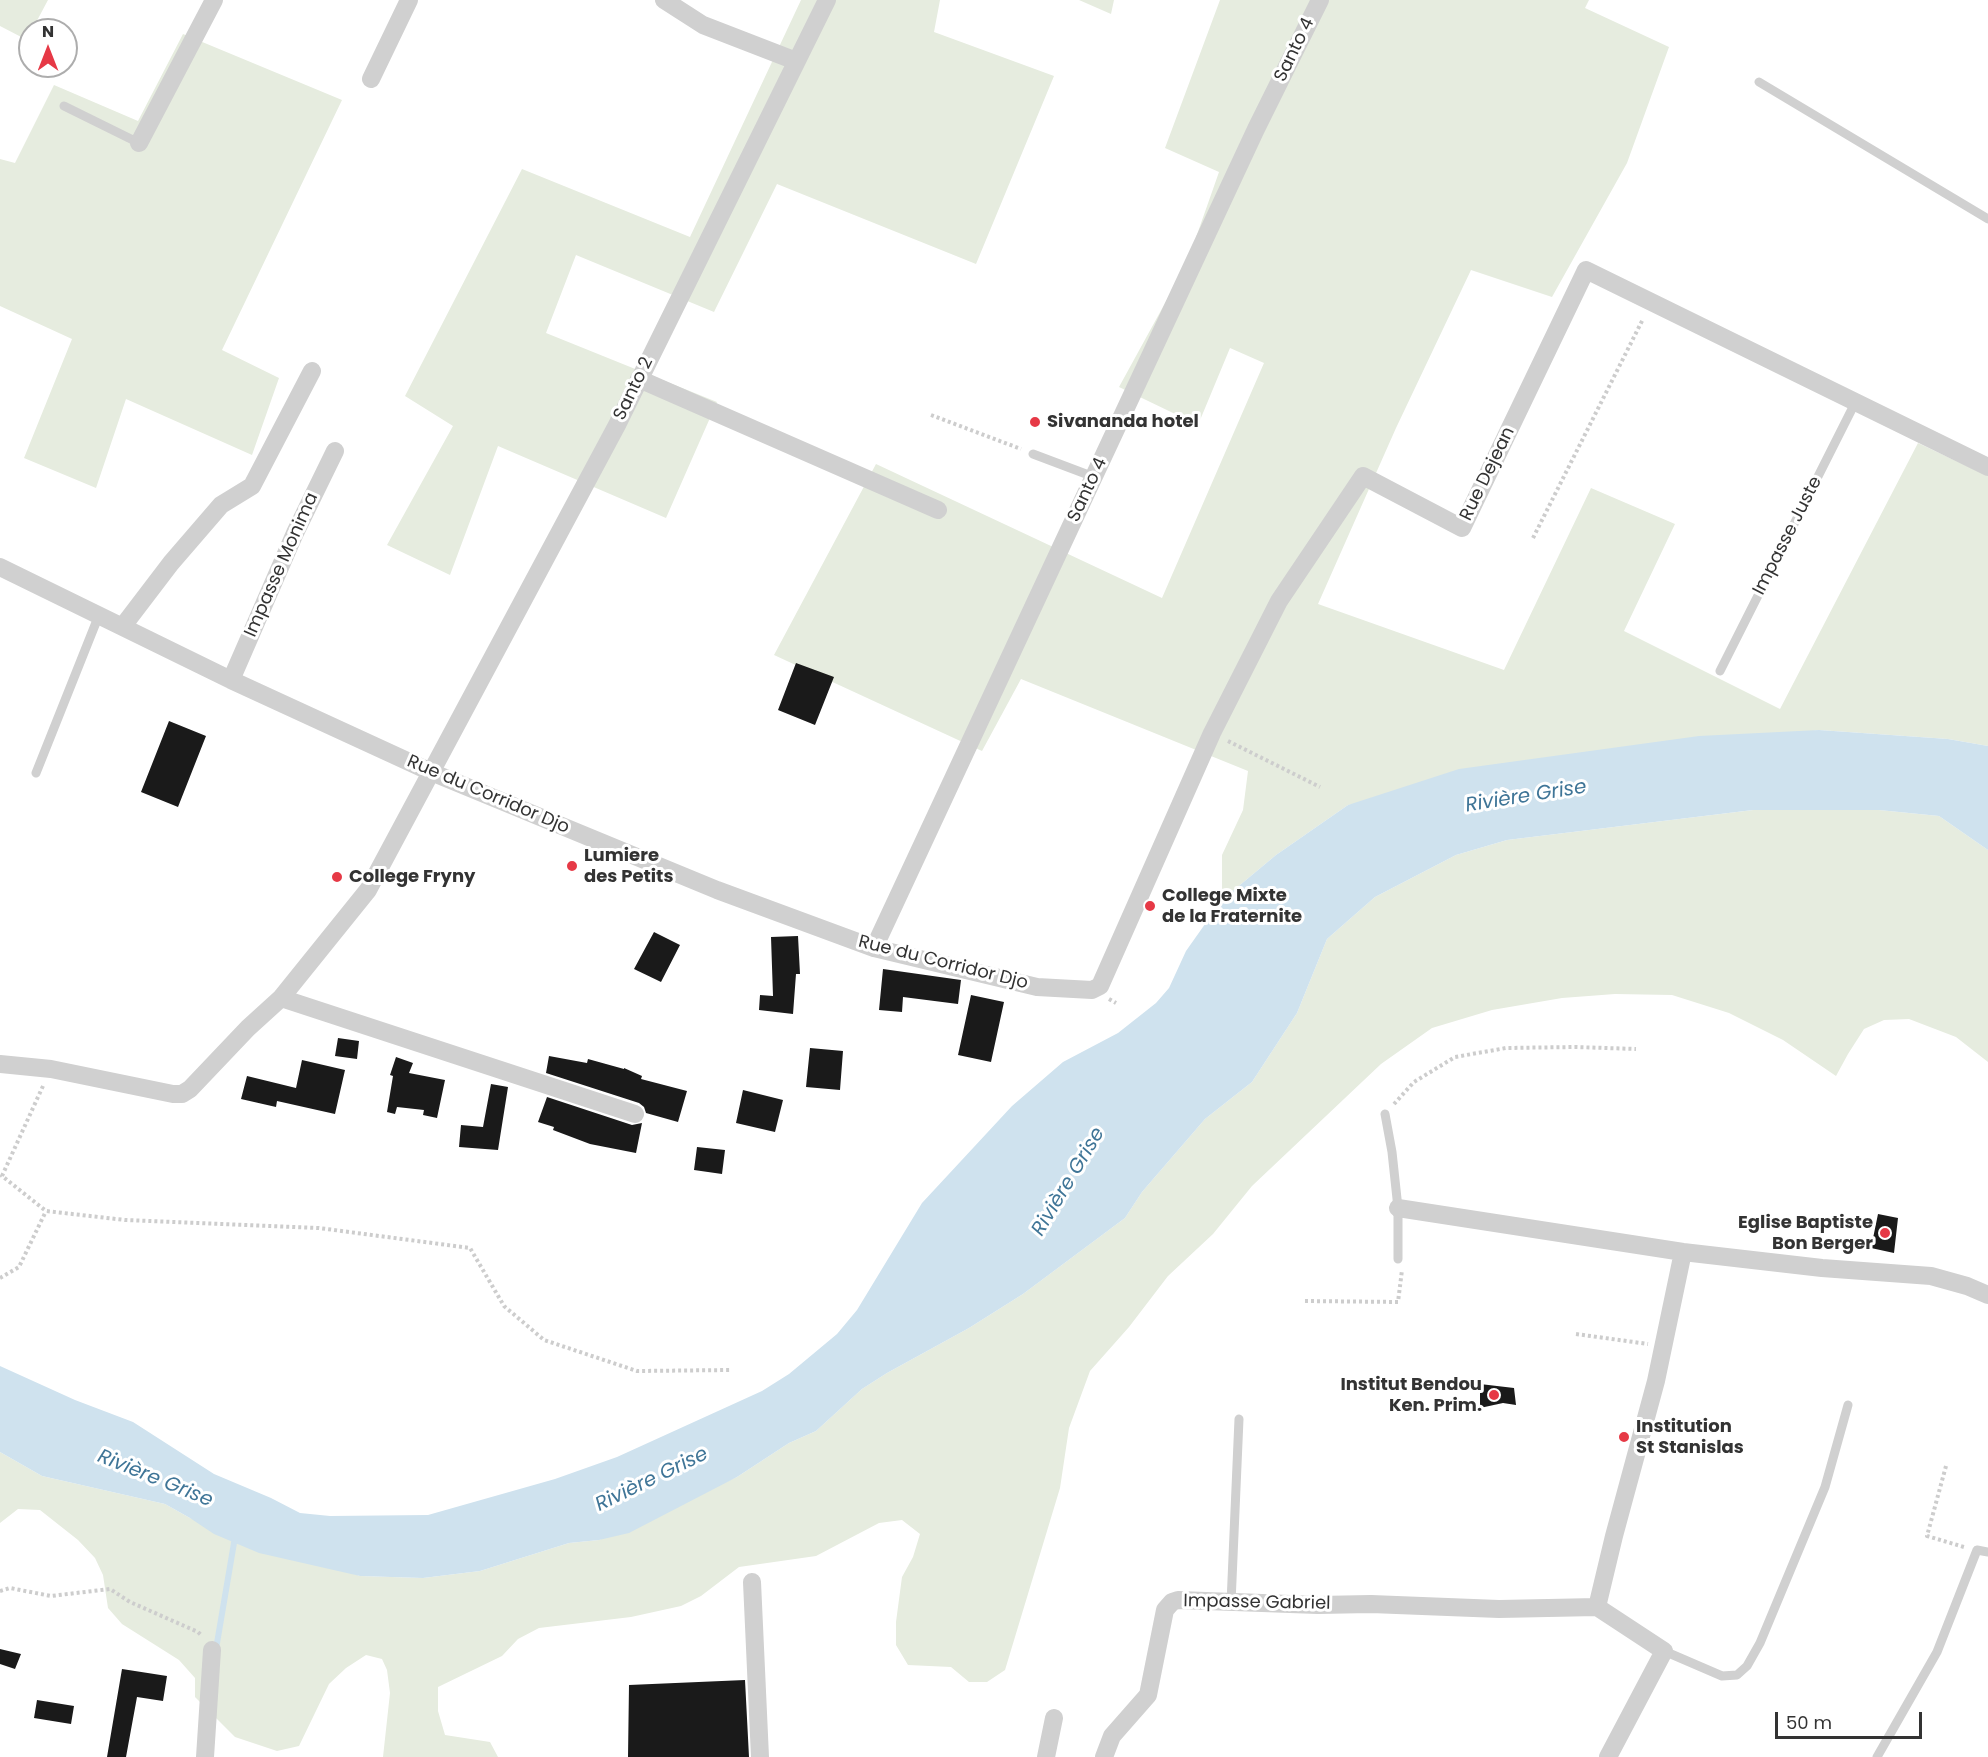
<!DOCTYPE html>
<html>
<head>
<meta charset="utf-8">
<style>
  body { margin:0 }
  #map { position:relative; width:1988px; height:1757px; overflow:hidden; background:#fff; font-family:Poppins,sans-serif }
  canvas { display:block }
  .north { position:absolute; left:18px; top:18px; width:60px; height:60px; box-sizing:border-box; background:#fff; border:2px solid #adadad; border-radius:50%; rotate:0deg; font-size:16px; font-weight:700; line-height:24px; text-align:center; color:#333 }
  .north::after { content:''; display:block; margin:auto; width:21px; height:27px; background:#e63946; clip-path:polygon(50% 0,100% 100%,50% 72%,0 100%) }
  .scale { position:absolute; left:1775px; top:1712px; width:147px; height:27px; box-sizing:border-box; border:3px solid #333; border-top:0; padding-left:8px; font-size:18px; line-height:21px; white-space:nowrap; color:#333; -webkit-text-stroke:4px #fff; paint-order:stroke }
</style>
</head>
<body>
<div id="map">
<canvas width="1988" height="1757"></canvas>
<div class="north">N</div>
<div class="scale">50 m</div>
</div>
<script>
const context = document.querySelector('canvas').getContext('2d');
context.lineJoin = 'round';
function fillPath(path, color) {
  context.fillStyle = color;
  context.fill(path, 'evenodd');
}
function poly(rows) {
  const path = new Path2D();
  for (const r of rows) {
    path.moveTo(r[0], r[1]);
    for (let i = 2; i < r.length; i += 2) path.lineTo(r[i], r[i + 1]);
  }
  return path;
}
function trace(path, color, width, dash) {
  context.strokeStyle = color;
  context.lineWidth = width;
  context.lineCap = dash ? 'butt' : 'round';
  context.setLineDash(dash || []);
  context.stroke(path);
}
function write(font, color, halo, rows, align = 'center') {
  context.font = font + ' Poppins,sans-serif';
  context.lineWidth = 6;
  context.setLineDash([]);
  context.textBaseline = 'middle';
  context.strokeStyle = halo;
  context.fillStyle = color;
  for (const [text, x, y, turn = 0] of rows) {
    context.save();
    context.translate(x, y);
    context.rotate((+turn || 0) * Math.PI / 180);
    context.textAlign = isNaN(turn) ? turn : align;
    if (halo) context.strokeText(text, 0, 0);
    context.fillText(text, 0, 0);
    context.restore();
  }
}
const green = poly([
  [0,0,48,0,32,30,30,30,27,40,0,26],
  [801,0,940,0,934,32,1054,76,976,264,777,184,714,312,576,255,546,333,717,402,666,518,498,446,450,575,387,545,453,426,405,396,522,169,690,237],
  [1079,0,1114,0,1111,14],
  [1220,0,1589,0,1585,8,1669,47,1627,163,1552,297,1471,270,1396,428,1318,604,1504,670,1591,488,1675,524,1624,631,1780,709,1918,443,1988,476,1988,746,1948,739,1819,730,1348,805,1276,855,1222,900,1222,855,1243,810,1248,771,1021,679,982,751,774,655,876,464,1162,598,1264,363,1230,348,1198,425,1119,387,1187,263,1219,172,1165,148],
  [183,34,342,100,222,350,279,378,252,455,126,399,96,488,24,458,72,339,0,306,0,159,15,163,54,85,138,121],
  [1753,810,1879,810,1939,816,1988,850,1988,1062,1956,1037,1909,1019,1884,1020,1864,1029,1848,1054,1836,1076,1783,1040,1729,1013,1672,995,1615,994,1562,998,1492,1010,1432,1028,1381,1064,1252,1186,1213,1234,1168,1276,1129,1327,1090,1371,1069,1428,1060,1488,1005,1670,987,1682,969,1682,951,1667,908,1665,896,1645,896,1622,902,1577,913,1557,920,1534,902,1520,879,1523,816,1556,739,1567,701,1596,681,1606,631,1617,539,1628,518,1639,502,1656,438,1687,438,1711,445,1735,490,1742,498,1757,383,1757,390,1693,387,1670,382,1659,366,1655,346,1668,329,1684,299,1746,277,1751,235,1737,195,1697,195,1678,179,1660,122,1624,108,1608,103,1575,95,1558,78,1540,40,1510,18,1509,0,1523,0,1452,42,1476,165,1504,190,1518,360,1576,423,1578,480,1571,569,1543,599,1540,737,1477,789,1443,816,1431,862,1389,887,1373,969,1328,1023,1294,1125,1218,1142,1192,1205,1119,1252,1082,1297,1013,1327,939,1375,897,1456,855,1507,840]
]);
const water = poly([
  [1819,730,1948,739,1988,746,1988,850,1939,816,1879,810,1753,810,1507,840,1456,855,1375,897,1327,939,1297,1013,1252,1082,1205,1119,1142,1192,1125,1218,1023,1294,969,1328,887,1373,862,1389,816,1431,789,1443,737,1477,629,1533,599,1540,569,1543,480,1571,423,1578,360,1576,259,1553,214,1534,190,1518,165,1504,42,1476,0,1452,0,1366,75,1400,133,1422,214,1474,271,1498,300,1513,330,1516,428,1515,555,1479,617,1457,762,1391,789,1374,837,1334,857,1310,922,1203,1012,1106,1063,1062,1118,1033,1156,1003,1169,988,1186,951,1222,900,1276,855,1348,805,1459,769,1699,736]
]);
const stream = poly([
  [216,1649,235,1537]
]);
const building = poly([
  [796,663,834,677,815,725,778,710],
  [169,721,206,736,178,807,141,792],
  [654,932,680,945,661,982,634,969],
  [798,936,800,974,796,974,793,1014,759,1010,760,995,773,996,771,937],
  [883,969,961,980,958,1004,903,997,902,1012,879,1010],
  [971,995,1004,1002,991,1062,958,1055],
  [338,1038,359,1041,357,1059,335,1056],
  [810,1048,843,1051,840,1090,806,1087],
  [549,1056,587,1063,588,1059,624,1069,624,1068,642,1076,641,1079,687,1091,678,1122,646,1113,644,1107,639,1103,546,1073],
  [396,1057,413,1063,409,1073,445,1080,437,1118,423,1115,424,1110,397,1107,395,1114,387,1112,393,1076,390,1075],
  [302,1060,345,1070,335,1114,277,1101,276,1107,241,1099,247,1076,296,1088],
  [491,1084,508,1087,498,1150,459,1147,461,1125,483,1127],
  [743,1090,783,1100,775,1132,736,1123],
  [547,1097,632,1125,642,1123,636,1153,590,1144,553,1130,554,1127,538,1122],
  [697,1147,725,1150,722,1174,694,1170],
  [1878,1214,1898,1218,1894,1253,1871,1248],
  [1480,1384,1514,1388,1516,1405,1503,1403,1480,1408],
  [0,1649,21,1654,15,1669,0,1664],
  [122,1669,167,1676,163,1701,137,1697,126,1757,107,1757],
  [745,1680,749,1757,628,1757,629,1685],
  [37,1700,74,1706,71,1724,34,1718]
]);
const path = poly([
  [931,415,1021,449],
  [1533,538,1643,319],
  [1228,741,1320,787],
  [1109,999,1116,1003],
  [43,1086,2,1176,46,1211,125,1220,319,1228,470,1248,504,1306,544,1340,637,1371,731,1370],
  [1394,1104,1414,1082,1455,1057,1506,1048,1575,1047,1636,1049],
  [0,1278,19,1267,46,1211],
  [1305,1301,1398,1302,1402,1270],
  [1576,1334,1648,1344],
  [1946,1466,1927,1536,1964,1547],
  [0,1591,10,1588,51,1596,110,1589,130,1602,198,1632,202,1636]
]);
const lane = poly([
  [1759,82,1988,219],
  [64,106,139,143],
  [1033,454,1094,477],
  [1720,671,1856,401],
  [36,773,99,615],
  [1385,1114,1392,1152,1398,1208,1398,1259],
  [1231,1603,1239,1419],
  [1664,1651,1722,1676,1737,1675,1747,1666,1760,1643,1825,1487,1848,1405],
  [1877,1757,1937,1652,1977,1550,1988,1552]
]);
const street = poly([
  [664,0,703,25,796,61],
  [371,79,409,0],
  [139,143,214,0],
  [639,379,938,510],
  [0,567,231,680,431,772,717,890,874,948,1037,987,1092,990,1100,986,1212,733,1279,601,1363,476,1462,528,1586,270,1988,467],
  [123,626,171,563,221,505,252,486,312,371],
  [231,680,295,533,335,451],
  [874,948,1256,129,1320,0],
  [281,998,635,1114],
  [0,1064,51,1069,173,1094,182,1094,190,1089,248,1028,281,998,368,890,617,425,827,0],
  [1398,1208,1683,1252,1822,1268,1931,1276,1967,1286,1988,1295],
  [752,1582,760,1757],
  [1597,1607,1614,1536,1656,1381,1683,1252],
  [205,1757,212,1650],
  [1046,1757,1054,1718],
  [1104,1757,1112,1736,1148,1695,1165,1610,1172,1602,1178,1600,1318,1605,1371,1604,1499,1609,1597,1607,1664,1651,1608,1757]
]);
const markers = [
  [1035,422,6,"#e63946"],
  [572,866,6,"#e63946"],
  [337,877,6,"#e63946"],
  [1150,906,6,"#e63946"],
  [1885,1233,6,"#e63946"],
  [1494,1395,6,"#e63946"],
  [1624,1437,6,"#e63946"]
];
const streetNames = [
  ["Santo 4",1295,50,-64],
  ["Santo 2",634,389,-64],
  ["Rue Dejean",1488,474,-64],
  ["Santo 4",1088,490,-65],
  ["Impasse Juste",1788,536,-63],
  ["Impasse Monima",282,565,-66],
  ["Rue du Corridor Djo",488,795,23],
  ["Rue du Corridor Djo",943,963,14],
  ["Impasse Gabriel",1257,1603,1]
];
const poiNames = [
  ["Sivananda hotel",1047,422],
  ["Lumiere",584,856],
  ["des Petits",584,877],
  ["College Fryny",349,877],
  ["College Mixte",1162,896],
  ["de la Fraternite",1162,917],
  ["Eglise Baptiste",1873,1223,"right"],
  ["Bon Berger",1873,1244,"right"],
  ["Institut Bendou",1482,1385,"right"],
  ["Ken. Prim.",1482,1406,"right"],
  ["Institution",1636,1427],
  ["St Stanislas",1636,1448]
];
const waterNames = [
  ["Rivière Grise",1526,797,-9],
  ["Rivière Grise",1069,1182,-59],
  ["Rivière Grise",155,1479,22],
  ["Rivière Grise",652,1480,-26]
];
fillPath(green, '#e6ecdf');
fillPath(water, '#cfe2ee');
trace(stream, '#cfe2ee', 6);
fillPath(building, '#1a1a1a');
trace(path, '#cdcdcd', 4, [3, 3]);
trace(lane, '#d0d0d0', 9);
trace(street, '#d0d0d0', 18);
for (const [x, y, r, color] of markers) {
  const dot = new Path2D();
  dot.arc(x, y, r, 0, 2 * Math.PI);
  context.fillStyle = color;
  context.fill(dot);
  trace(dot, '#fff', 2);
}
write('18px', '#333', '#fff', streetNames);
write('bold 18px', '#333', '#fff', poiNames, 'left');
write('italic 20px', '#3f7597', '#fff', waterNames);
</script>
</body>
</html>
